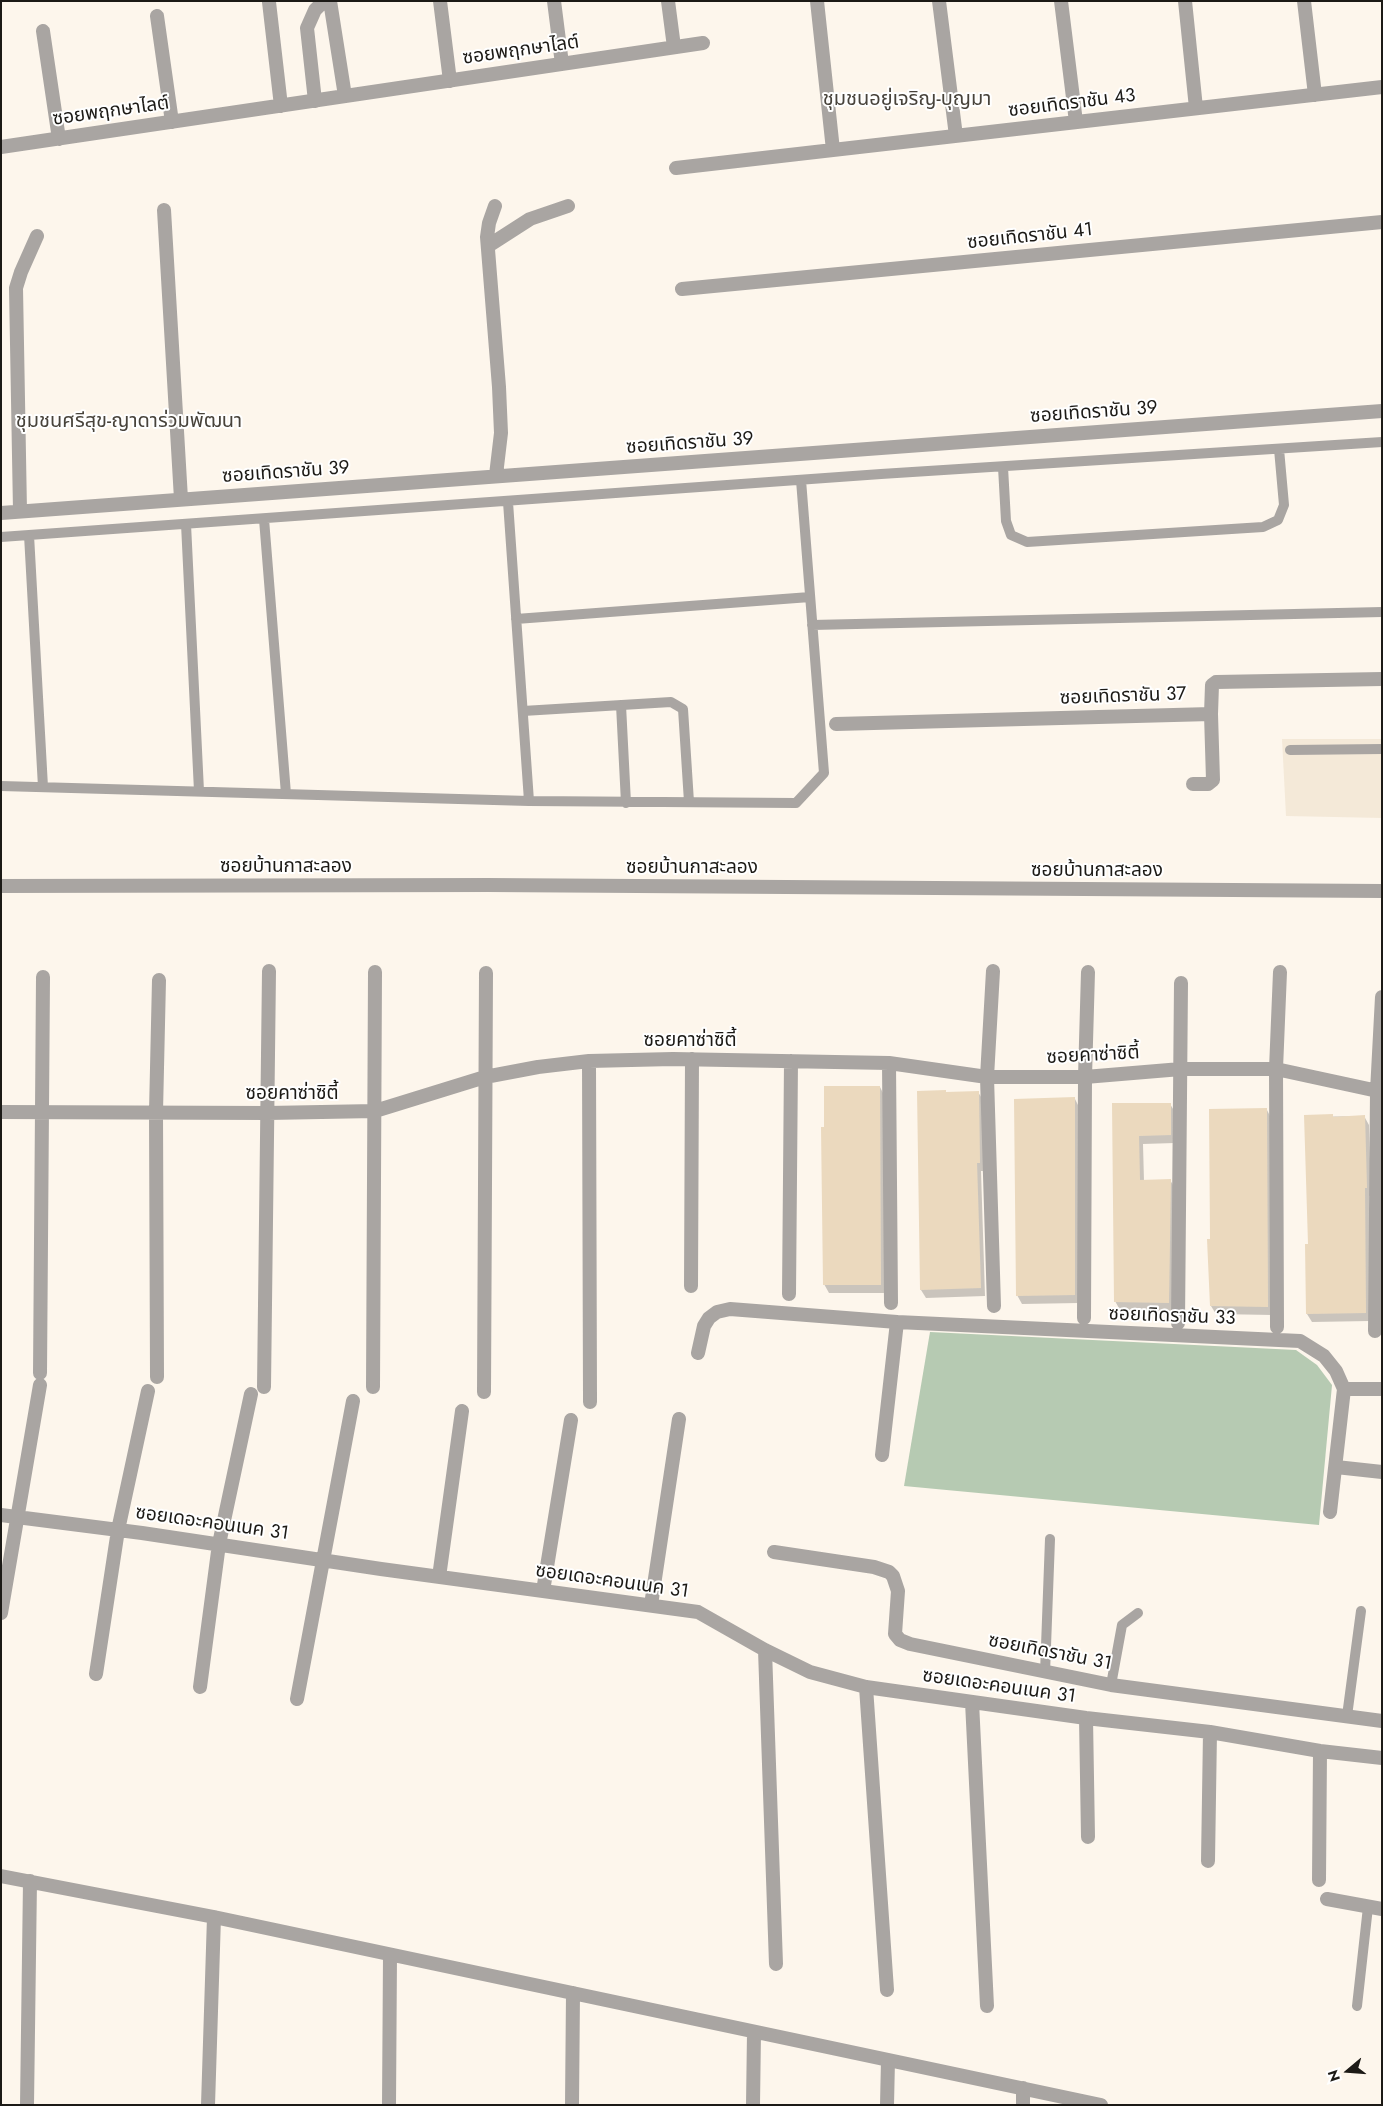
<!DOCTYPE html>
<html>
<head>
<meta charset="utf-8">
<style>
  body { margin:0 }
  #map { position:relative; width:1383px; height:2106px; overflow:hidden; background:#fdf6ec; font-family:Jost,sans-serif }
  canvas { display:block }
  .frame { position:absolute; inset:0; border:2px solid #1c1a16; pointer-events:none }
  .north { position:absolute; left:1323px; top:2046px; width:50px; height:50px; -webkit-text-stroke:4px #fff; paint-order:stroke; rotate:252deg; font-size:14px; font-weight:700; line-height:20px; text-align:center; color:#1c1a16 }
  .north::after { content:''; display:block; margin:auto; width:18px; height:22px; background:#1c1a16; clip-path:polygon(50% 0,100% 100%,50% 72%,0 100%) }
</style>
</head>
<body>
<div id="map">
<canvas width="1383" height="2106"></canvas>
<div class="frame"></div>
<div class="north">N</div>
</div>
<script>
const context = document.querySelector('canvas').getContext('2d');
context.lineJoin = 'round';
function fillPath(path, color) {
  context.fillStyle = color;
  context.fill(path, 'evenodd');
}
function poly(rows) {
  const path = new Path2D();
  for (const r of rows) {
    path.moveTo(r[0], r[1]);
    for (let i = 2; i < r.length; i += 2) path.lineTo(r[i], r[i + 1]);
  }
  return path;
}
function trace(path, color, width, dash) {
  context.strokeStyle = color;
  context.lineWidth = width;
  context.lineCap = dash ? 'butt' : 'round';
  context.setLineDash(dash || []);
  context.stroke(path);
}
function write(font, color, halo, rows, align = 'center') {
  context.font = font + ' Jost,"Noto Sans Thai",sans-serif';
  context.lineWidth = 4;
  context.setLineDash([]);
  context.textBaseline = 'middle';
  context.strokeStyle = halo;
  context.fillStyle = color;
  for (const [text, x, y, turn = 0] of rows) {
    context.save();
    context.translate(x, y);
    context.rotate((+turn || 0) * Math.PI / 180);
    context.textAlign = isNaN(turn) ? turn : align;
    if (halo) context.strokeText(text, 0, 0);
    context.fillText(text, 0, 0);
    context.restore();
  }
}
const built = poly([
  [1282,739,1382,739,1382,818,1286,816]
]);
const green = poly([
  [930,1332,1296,1350,1317,1365,1332,1385,1319,1525,904,1486]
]);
const shadow = poly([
  [880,1087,884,1095,885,1293,829,1293,824,1284],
  [918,1092,978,1092,983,1100,984,1171,981,1171,985,1296,926,1298,921,1290],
  [1075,1099,1079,1107,1079,1303,1022,1304,1017,1295],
  [1170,1104,1175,1112,1175,1143,1143,1144,1144,1181,1170,1180,1175,1188,1173,1311,1120,1310,1115,1301,1113,1105],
  [1267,1110,1271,1118,1272,1315,1216,1314,1211,1306,1211,1240],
  [1364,1116,1369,1125,1371,1196,1369,1196,1370,1321,1312,1322,1307,1314,1306,1283,1309,1245,1306,1117]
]);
const building = poly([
  [824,1086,880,1086,881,1285,823,1285,821,1127,824,1127],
  [946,1090,946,1092,979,1091,980,1163,977,1163,981,1288,920,1290,917,1091],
  [1075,1097,1075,1295,1016,1296,1014,1099],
  [1112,1103,1171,1103,1171,1135,1139,1136,1140,1180,1171,1179,1169,1303,1114,1302],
  [1267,1108,1268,1307,1210,1306,1207,1239,1210,1239,1209,1109],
  [1333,1114,1333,1117,1365,1115,1367,1188,1365,1188,1366,1313,1306,1314,1305,1244,1308,1244,1304,1115]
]);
const service = poly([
  [1003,467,1006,521,1011,535,1027,542,1263,527,1278,520,1284,505,1279,449],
  [508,502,529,801],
  [264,519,286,794],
  [186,524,199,791],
  [29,535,43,787],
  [1,537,881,474,1382,442],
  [516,619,810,597],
  [812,625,1382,612],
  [621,705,626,803],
  [523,711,671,702,683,709,689,802],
  [1290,750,1382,749],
  [1,786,529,801,796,803,824,773,801,480],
  [1045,1673,1050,1539],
  [1111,1685,1122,1625,1138,1613],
  [1347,1716,1361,1611],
  [1357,2006,1368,1907]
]);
const minor = poly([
  [330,1,345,96],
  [440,1,450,81],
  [554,1,562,64],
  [668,1,674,47],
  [817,1,833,150],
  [939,1,956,136],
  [1061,1,1076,122],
  [1185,1,1196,108],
  [1304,1,1315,95],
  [269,2,281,106],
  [157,16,172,122],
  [43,31,59,139],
  [315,101,307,28,315,10,324,1],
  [1,147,703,43],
  [676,168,1382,87],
  [495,206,489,223,487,237,499,387,501,433,496,475],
  [164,210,181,499],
  [488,246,530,219,568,206],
  [682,289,1382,222],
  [20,511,16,288,21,272,37,236],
  [1,513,1382,411],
  [836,724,1211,714,1212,685,1216,682,1382,679],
  [1193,784,1208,784,1213,780,1211,714],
  [1,886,488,885,1382,891],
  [993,971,987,1077,994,1306],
  [589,1061,590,1402],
  [889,1063,891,1303],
  [1,1112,268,1113,375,1111,485,1077,538,1067,589,1061,673,1059,889,1063,987,1077,1085,1077,1181,1069,1276,1069,1382,1092],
  [691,1286,692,1059],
  [789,1294,791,1061],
  [1084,1318,1085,1077,1088,972],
  [1178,1323,1181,983],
  [1277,1327,1276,1069,1280,972],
  [1375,1331,1377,1091,1382,997],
  [698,1353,704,1326,709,1318,717,1312,730,1309,897,1322,1300,1341,1324,1356,1336,1371,1344,1389,1330,1512],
  [40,1373,43,977],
  [157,1377,156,1112,159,980],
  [264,1387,269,971],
  [373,1387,375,972],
  [1344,1389,1382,1389],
  [484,1392,486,973],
  [882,1455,897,1322],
  [1336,1467,1382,1472],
  [1,1515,142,1533,381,1569,698,1612,765,1650,810,1672,866,1687,1086,1718,1210,1732,1320,1751,1382,1758],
  [774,1552,874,1567,889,1572,893,1576,898,1591,895,1634,900,1640,910,1644,1111,1685,1382,1721],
  [439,1577,462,1411],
  [543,1591,571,1420],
  [651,1605,679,1419],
  [1,1613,40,1385],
  [765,1650,776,1964],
  [96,1674,118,1530,148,1391],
  [200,1687,219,1544,251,1394],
  [866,1687,887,1990],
  [297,1699,353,1401],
  [972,1702,987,2006],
  [1086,1718,1088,1837],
  [1208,1861,1210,1732],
  [1,1876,214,1917,1101,2105],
  [1319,1880,1320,1751],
  [1327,1899,1382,1909],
  [27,2105,30,1881],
  [208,2105,214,1917],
  [389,2105,390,1955],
  [572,2105,573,1993],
  [753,2105,754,2032],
  [887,2105,888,2060],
  [1023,2105,1023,2088]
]);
const streetNames = [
  ["ซอยพฤกษาไลต์",521,51,-8],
  ["ซอยเทิดราชัน 43",1072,104,-7],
  ["ซอยพฤกษาไลต์",111,112,-8],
  ["ซอยเทิดราชัน 41",1030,237,-6],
  ["ซอยเทิดราชัน 39",1094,413,-4],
  ["ซอยเทิดราชัน 39",690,444,-4],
  ["ซอยเทิดราชัน 39",286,473,-4],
  ["ซอยเทิดราชัน 37",1123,697,-2],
  ["ซอยบ้านกาสะลอง",286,867],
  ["ซอยบ้านกาสะลอง",692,868],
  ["ซอยบ้านกาสะลอง",1097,871],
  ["ซอยคาซ่าซิตี้",690,1041],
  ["ซอยคาซ่าซิตี้",1093,1056,-3],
  ["ซอยคาซ่าซิตี้",292,1094],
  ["ซอยเทิดราชัน 33",1172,1317,2],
  ["ซอยเดอะคอนเนค 31",212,1524,8],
  ["ซอยเดอะคอนเนค 31",612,1582,8],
  ["ซอยเทิดราชัน 31",1050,1653,11],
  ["ซอยเดอะคอนเนค 31",999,1687,8]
];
const neighbourhoodNames = [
  ["ชุมชนอยู่เจริญ-บุญมา",907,100],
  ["ชุมชนศรีสุข-ญาดาร่วมพัฒนา",129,422]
];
fillPath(built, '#f4e9d8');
fillPath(green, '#b6cab2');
fillPath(shadow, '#0003');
fillPath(building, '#ebd9be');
trace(service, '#a9a5a2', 10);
trace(minor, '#a9a5a2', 14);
write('19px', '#1c1a16', '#fff', streetNames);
write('20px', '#48433b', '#fff', neighbourhoodNames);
</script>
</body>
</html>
